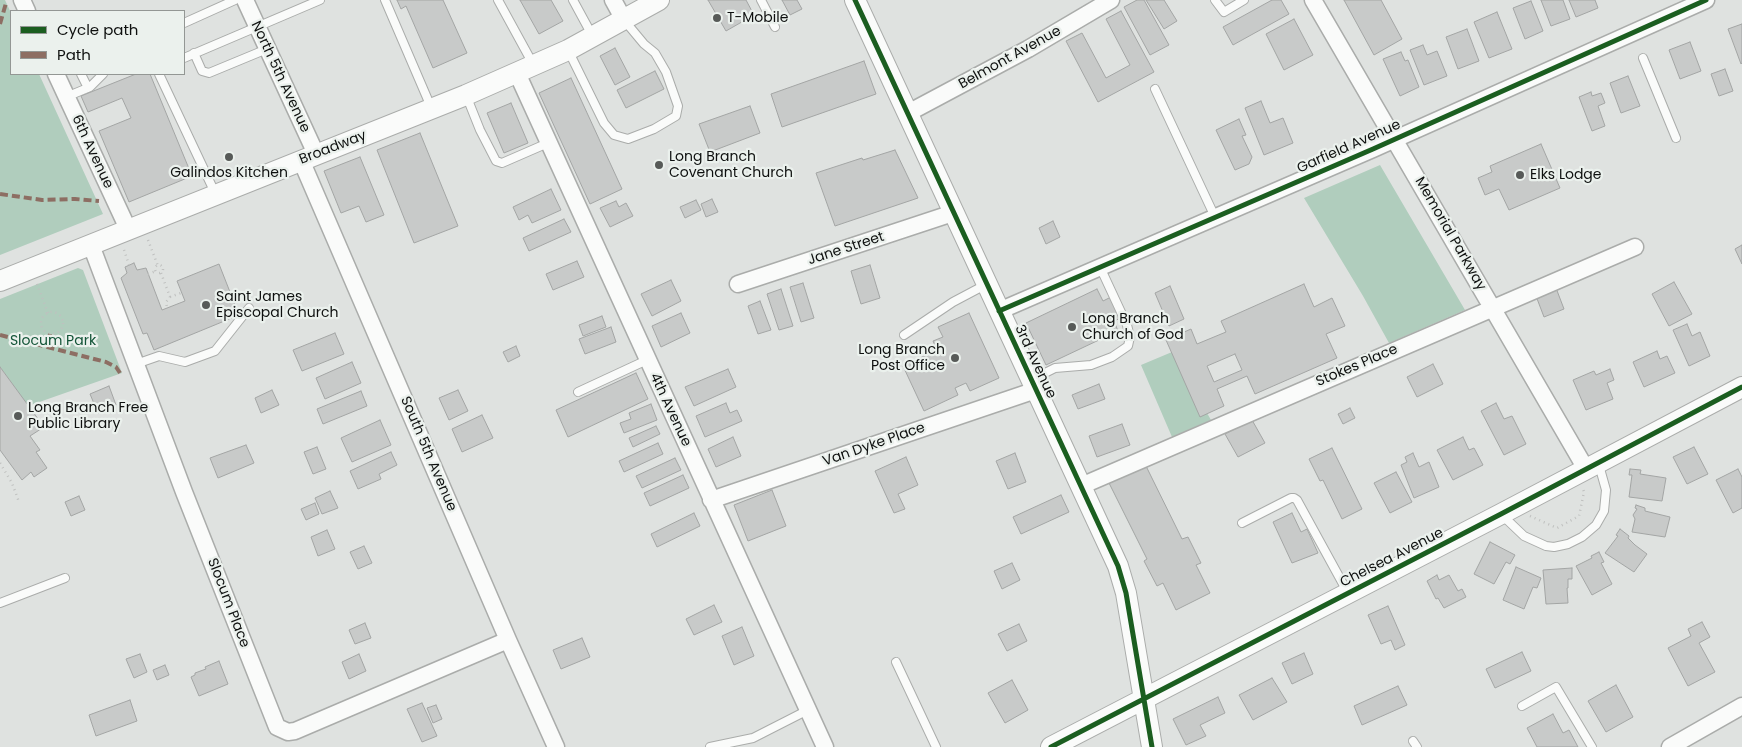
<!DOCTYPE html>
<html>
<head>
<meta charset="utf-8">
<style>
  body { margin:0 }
  #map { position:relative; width:1742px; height:747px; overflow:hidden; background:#dfe2e0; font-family:Poppins,sans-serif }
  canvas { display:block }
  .legend { position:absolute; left:10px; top:10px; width:175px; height:65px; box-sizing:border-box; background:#ebf1ed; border:1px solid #939794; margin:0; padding:6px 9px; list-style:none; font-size:15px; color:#0e100f }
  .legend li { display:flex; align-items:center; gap:10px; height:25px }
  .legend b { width:25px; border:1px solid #939794 }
</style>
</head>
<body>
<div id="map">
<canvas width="1742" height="747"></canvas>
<ul class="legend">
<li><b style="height:6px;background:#1b5e20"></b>Cycle path</li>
<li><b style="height:6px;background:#8d6e63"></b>Path</li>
</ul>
</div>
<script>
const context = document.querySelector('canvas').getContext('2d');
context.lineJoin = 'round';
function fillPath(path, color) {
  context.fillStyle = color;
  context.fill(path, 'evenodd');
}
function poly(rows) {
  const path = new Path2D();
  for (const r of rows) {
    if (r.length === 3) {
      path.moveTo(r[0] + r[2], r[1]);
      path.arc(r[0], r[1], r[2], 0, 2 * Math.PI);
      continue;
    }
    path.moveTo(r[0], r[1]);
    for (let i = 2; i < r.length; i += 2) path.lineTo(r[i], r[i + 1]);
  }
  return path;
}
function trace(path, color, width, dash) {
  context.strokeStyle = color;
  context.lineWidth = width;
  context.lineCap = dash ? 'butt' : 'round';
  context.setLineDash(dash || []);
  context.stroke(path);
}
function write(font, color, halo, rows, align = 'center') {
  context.font = font + ' Poppins,sans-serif';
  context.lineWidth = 4.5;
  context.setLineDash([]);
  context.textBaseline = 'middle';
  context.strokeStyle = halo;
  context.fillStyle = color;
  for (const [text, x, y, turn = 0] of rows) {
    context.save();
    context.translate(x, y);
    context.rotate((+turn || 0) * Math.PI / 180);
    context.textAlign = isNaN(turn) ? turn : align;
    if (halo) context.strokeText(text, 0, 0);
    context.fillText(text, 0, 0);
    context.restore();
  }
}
const green = poly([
  [0,0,5,0,11,13,11,74,39,74,103,214,0,255],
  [1380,165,1465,310,1389,343,1363,296,1304,198],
  [78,268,83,270,122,373,28,406,0,367,0,299],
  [1172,352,1211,420,1172,437,1141,365]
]);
const building = poly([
  [397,0,443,0,467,53,433,68,406,6,401,9,397,0],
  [520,0,551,0,563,21,539,34,520,0],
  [708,0,746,0,754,15,726,31,708,0],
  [782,0,797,0,802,9,790,15,782,0],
  [1137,0,1144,0,1169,45,1150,55,1124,7,1137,0],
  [1146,0,1164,0,1177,21,1164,29,1146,0],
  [1272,0,1281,0,1289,14,1233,45,1223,27,1272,0],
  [1344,0,1381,0,1402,39,1374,55,1344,0],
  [1541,0,1563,0,1570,19,1551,26,1541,0],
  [1569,0,1595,0,1598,8,1576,17,1569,0],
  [1531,1,1543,31,1525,39,1513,8,1531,1],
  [1121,11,1154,72,1098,102,1066,41,1082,33,1106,78,1130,65,1106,19,1121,11],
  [1497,12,1512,49,1489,58,1474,22,1497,12],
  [1294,19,1313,55,1284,70,1266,34,1294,19],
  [1742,24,1742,63,1741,64,1728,29,1742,24],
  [1467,29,1479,61,1458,69,1446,37,1467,29],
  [1690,42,1701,71,1680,79,1669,50,1690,42],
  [1423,45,1427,55,1437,51,1447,76,1424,85,1410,50,1423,45],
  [615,48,630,77,615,85,600,56,615,48],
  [1401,52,1405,61,1408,60,1419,87,1400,96,1383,59,1401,52],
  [864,61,876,94,782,127,771,94,864,61],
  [1725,69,1733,91,1719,96,1711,74,1725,69],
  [655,71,664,89,626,108,617,90,655,71],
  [136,74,150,74,192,176,129,202,99,131,131,118,122,98,88,112,81,96,136,74],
  [1628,76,1640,106,1621,113,1610,83,1628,76],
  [571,78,622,189,590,204,539,93,571,78],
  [1591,92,1592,96,1601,93,1605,103,1598,106,1605,126,1592,131,1579,97,1591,92],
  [1261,101,1270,123,1283,118,1293,143,1264,155,1245,108,1261,101],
  [511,103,528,143,504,153,487,113,511,103],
  [750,106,760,133,710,152,699,124,750,106],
  [1239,119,1246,135,1242,136,1252,157,1249,164,1235,170,1216,130,1239,119],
  [420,133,458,226,414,243,377,150,420,133],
  [1541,144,1560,188,1509,210,1499,189,1485,195,1478,178,1492,172,1490,166,1541,144],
  [895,150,918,198,835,226,816,173,862,158,863,160,895,150],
  [360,157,384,215,366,222,359,206,341,213,324,171,360,157],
  [551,189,561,210,532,223,528,215,519,220,513,207,551,189],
  [712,199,718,212,706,217,701,204,712,199],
  [696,200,701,210,685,218,680,207,696,200],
  [616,201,619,207,626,203,633,216,610,227,600,208,616,201],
  [564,219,571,232,529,251,523,238,564,219],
  [1053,221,1060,237,1046,244,1039,228,1053,221],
  [1742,245,1742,264,1735,249,1742,245],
  [577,261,584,277,553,290,546,274,577,261],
  [134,263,137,270,146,268,162,310,185,301,177,281,219,264,239,315,154,350,147,333,143,334,121,278,127,273,125,267,134,263],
  [870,265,880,298,861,304,851,271,870,265],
  [671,280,681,301,652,316,641,294,671,280],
  [1674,282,1692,314,1669,326,1652,294,1674,282],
  [803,283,814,318,801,322,790,287,803,283],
  [1304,284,1314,307,1332,298,1345,326,1326,334,1337,358,1255,394,1247,376,1217,389,1224,406,1200,417,1166,340,1191,329,1197,344,1226,332,1221,321,1304,284],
  [1235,354,1242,370,1214,382,1207,366,1235,354],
  [1170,286,1184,319,1169,326,1155,293,1170,286],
  [1556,288,1564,309,1544,317,1536,296,1556,288],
  [781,289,793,326,779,330,767,294,781,289],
  [1097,289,1103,301,1111,297,1121,318,1114,321,1118,331,1046,365,1026,323,1097,289],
  [760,301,771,330,758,334,748,306,760,301],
  [681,313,690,333,661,347,652,326,681,313],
  [969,313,999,378,970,391,966,383,955,388,958,395,924,411,903,366,937,350,933,341,943,337,938,327,969,313],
  [602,316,606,327,583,336,579,325,602,316],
  [1687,324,1692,336,1700,332,1710,356,1689,366,1673,330,1687,324],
  [611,327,616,342,585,354,579,339,611,327],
  [335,333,344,354,302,371,293,350,335,333],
  [516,346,520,356,508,362,503,352,516,346],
  [1657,351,1660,359,1667,356,1675,373,1644,387,1633,362,1657,351],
  [352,362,361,383,325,399,316,378,352,362],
  [1433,364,1443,384,1417,397,1407,377,1433,364],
  [0,367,44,427,30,436,40,450,36,452,47,468,34,477,31,472,22,480,0,450,0,367],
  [728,369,736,387,694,406,685,387,728,369],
  [1610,369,1614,380,1607,383,1613,399,1586,410,1573,380,1594,371,1596,375,1610,369],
  [636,373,648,399,568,437,556,410,636,373],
  [1099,384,1105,399,1078,409,1072,395,1099,384],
  [109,386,116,405,98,413,90,394,109,386],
  [272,390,279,405,261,413,255,398,272,390],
  [458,390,468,411,449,420,439,398,458,390],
  [361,391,367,406,323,424,317,409,361,391],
  [726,403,730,413,737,410,742,421,705,437,696,416,726,403],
  [1496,403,1504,419,1512,416,1526,444,1504,455,1481,411,1496,403],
  [651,404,657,420,624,433,620,423,631,419,629,413,651,404],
  [1350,408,1355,418,1343,424,1338,414,1350,408],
  [482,415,493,438,462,452,452,429,482,415],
  [380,420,391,445,352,462,341,438,380,420],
  [1252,420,1265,443,1238,457,1225,434,1252,420],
  [1122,424,1130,445,1097,457,1089,436,1122,424],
  [656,426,660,434,633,447,629,438,656,426],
  [733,437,741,456,716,467,708,449,733,437],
  [1463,437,1469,450,1474,448,1483,465,1453,480,1437,450,1463,437],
  [658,443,663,454,624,472,619,461,658,443],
  [246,445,254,463,218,478,210,458,246,445],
  [317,447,326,469,313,474,304,452,317,447],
  [1694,447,1708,474,1687,484,1673,457,1694,447],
  [1332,448,1362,509,1342,519,1323,480,1320,481,1309,459,1332,448],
  [391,452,397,465,379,474,381,479,358,489,350,471,391,452],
  [1015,453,1026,482,1008,489,996,461,1015,453],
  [1413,453,1419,467,1429,462,1439,487,1414,498,1401,465,1407,462,1405,457,1413,453],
  [906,457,918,485,898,494,905,509,894,513,875,471,906,457],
  [675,458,681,470,642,488,636,476,675,458],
  [1146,466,1182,539,1188,537,1201,563,1196,565,1210,593,1176,610,1163,583,1157,586,1144,561,1147,559,1109,483,1146,466],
  [1630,469,1641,470,1640,474,1666,478,1662,501,1629,497,1632,475,1629,475,1630,469],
  [1738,469,1742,477,1742,508,1733,513,1716,480,1738,469],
  [1396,472,1412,502,1390,513,1374,483,1396,472],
  [683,475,689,488,650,506,644,493,683,475],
  [772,490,786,526,748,541,734,505,772,490],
  [330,491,338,508,322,514,315,498,330,491],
  [1061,495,1069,512,1021,534,1013,517,1061,495],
  [79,496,85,510,71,516,65,502,79,496],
  [315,503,319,514,306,520,301,509,315,503],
  [1636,505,1645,508,1645,511,1670,517,1665,537,1632,532,1635,519,1633,515,1637,509,1635,508,1636,505],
  [694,513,700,526,657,547,651,534,694,513],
  [1292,513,1301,532,1307,529,1318,553,1292,563,1273,522,1292,513],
  [1620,529,1629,536,1628,538,1635,545,1647,554,1634,572,1605,553,1618,536,1616,535,1620,529],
  [327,530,335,549,318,556,311,537,327,530],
  [1490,542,1515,555,1510,564,1506,562,1494,584,1474,574,1490,542],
  [364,546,372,563,358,569,350,552,364,546],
  [1599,552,1604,562,1601,563,1612,584,1592,595,1576,566,1592,558,1591,556,1599,552],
  [1012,563,1020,580,1002,589,994,571,1012,563],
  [1516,567,1541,578,1537,588,1533,587,1524,609,1503,600,1516,567],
  [1572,568,1572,579,1568,579,1568,588,1567,588,1568,603,1546,604,1543,570,1572,568],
  [1437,575,1439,580,1449,575,1458,591,1462,589,1466,597,1444,608,1438,598,1436,599,1427,581,1437,575],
  [714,605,722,622,694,635,686,619,714,605],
  [1388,606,1405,645,1395,650,1391,640,1381,644,1368,615,1388,606],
  [1702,622,1710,637,1699,643,1715,672,1688,686,1668,648,1691,636,1688,629,1702,622],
  [365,623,371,638,355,644,349,630,365,623],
  [1019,624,1027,641,1007,651,998,634,1019,624],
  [742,627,754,656,734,665,722,636,742,627],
  [582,638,590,657,561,669,553,650,582,638],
  [1522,652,1531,671,1495,688,1486,669,1522,652],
  [1304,653,1313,674,1292,684,1282,663,1304,653],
  [140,654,147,672,134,678,126,659,140,654],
  [359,654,366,671,349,679,342,662,359,654],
  [219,661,228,684,199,696,191,677,195,675,195,673,206,669,205,667,219,661],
  [165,665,169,675,157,680,153,670,165,665],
  [1272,678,1287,702,1253,720,1239,695,1272,678],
  [1012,680,1028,710,1005,723,988,693,1012,680],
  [1616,685,1633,717,1606,732,1588,701,1616,685],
  [1398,686,1407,705,1362,725,1354,706,1398,686],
  [1218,697,1225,713,1200,725,1206,736,1186,745,1173,719,1218,697],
  [130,700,137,721,96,736,89,715,130,700],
  [422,703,437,736,422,742,407,709,422,703],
  [436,705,442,719,433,723,427,708,436,705],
  [1553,714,1563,733,1569,730,1578,747,1537,747,1527,728,1553,714]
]);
const path = poly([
  [148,240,158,266],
  [124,250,129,265],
  [159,269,4],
  [161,273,170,297,166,302,167,308],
  [148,274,156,271],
  [37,284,48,313],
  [170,297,181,293],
  [52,323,11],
  [0,463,12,483,19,502],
  [1530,516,1557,528,1579,516,1584,492,1583,489]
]);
const service = poly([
  [385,0,431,107],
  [498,0,533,64],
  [573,0,592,35],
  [761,0,775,27],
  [1215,0,1224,12,1244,0],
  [184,23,235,0],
  [568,50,604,123,614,135,628,139,654,129,676,116,678,106,666,72,655,53,644,44,624,20],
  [194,53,202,71,209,73,267,49],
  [184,58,320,0],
  [1643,58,1676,138],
  [81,74,88,88],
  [159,74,216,195],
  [1155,89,1215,217],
  [466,95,480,130,496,161,502,163,548,143],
  [66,97,90,87,103,74],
  [904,335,953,302,987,284],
  [136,364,159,356,185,362,215,351,249,308],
  [1033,379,1055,368,1091,365,1112,357,1128,346,1130,337,1127,325,1100,267],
  [578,392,647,360],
  [1503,516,1524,536,1546,546,1554,547,1568,544,1582,537,1596,525,1604,511,1606,490,1599,465],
  [1242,523,1291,498,1294,498,1297,500,1348,593],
  [0,603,65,578],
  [896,662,936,747],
  [1522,706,1556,687,1592,747],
  [1413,741,1417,747],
  [710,747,753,738,808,710]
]);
const minor = poly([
  [22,0,27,11],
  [245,0,316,154],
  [613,0,624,20],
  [1313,0,1586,469],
  [517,73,825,747],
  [56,74,128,229],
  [908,113,1028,49,1111,0],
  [301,160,508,640,556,747],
  [91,245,184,492,277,727,288,732,295,731,508,640],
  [738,284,953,213],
  [999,311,1373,149,1706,0],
  [1081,486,1635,247],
  [711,500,1036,390],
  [1670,747,1742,706]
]);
const tertiary = poly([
  [855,0,1118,566,1126,593,1152,747],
  [0,281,466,95,568,50,659,0],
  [1051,747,1501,514,1742,387]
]);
const quiet = poly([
  [0,24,6,3],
  [0,194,42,200,75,199,99,201],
  [0,335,106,362,116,367,120,373],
  [47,347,50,334]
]);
const cycleway = poly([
  [855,0,1118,566,1126,593,1152,747],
  [999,311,1373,149,1706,0],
  [1051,747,1501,514,1742,387]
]);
const markers = [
  [717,18,5,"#575a58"],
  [229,157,5,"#575a58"],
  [659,165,5,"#575a58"],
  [1520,175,5,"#575a58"],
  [206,305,5,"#575a58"],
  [1072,327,5,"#575a58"],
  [955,358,5,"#575a58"],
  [18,416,5,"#575a58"]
];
const poiNames = [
  ["T-Mobile",727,18],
  ["Long Branch",669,157],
  ["Covenant Church",669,173],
  ["Galindos Kitchen",229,173,"center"],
  ["Elks Lodge",1530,175],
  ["Saint James",216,297],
  ["Episcopal Church",216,313],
  ["Long Branch",1082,319],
  ["Church of God",1082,335],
  ["Long Branch",945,350,"right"],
  ["Post Office",945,366,"right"],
  ["Long Branch Free",28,408],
  ["Public Library",28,424]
];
const streetNames = [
  ["Belmont Avenue",1010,58,-29],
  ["North 5th Avenue",280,77,65],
  ["Garfield Avenue",1349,147,-24],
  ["Broadway",333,148,-21],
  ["6th Avenue",92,152,65],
  ["Memorial Parkway",1450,234,60],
  ["Jane Street",846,249,-18],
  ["3rd Avenue",1035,362,65],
  ["Stokes Place",1357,366,-23],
  ["4th Avenue",670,410,65],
  ["Van Dyke Place",874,445,-19],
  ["South 5th Avenue",428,454,67],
  ["Chelsea Avenue",1392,558,-27],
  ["Slocum Place",228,603,69]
];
const parkNames = [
  ["Slocum Park",53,341]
];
fillPath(green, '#b0cdbd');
fillPath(building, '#c8cac9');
trace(building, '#a3a5a4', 1);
trace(service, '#aaacaa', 10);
trace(minor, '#aaacaa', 19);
trace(tertiary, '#aaacaa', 22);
trace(path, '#bfc0bf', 2.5, [1, 4]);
trace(service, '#fafbfa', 8);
trace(minor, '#fafbfa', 16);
trace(tertiary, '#fafbfa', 20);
trace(quiet, '#8d6e63', 4, [8, 4]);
trace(cycleway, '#1b5e20', 5);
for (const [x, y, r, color] of markers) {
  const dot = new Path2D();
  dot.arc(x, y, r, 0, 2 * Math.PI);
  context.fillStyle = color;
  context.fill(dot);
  trace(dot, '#ebf1ed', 2);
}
write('14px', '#0e100f', '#ebf1ed', poiNames, 'left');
write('14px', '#0e100f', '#ebf1ed', streetNames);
write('14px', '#125437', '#ebf1ed', parkNames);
</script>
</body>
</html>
